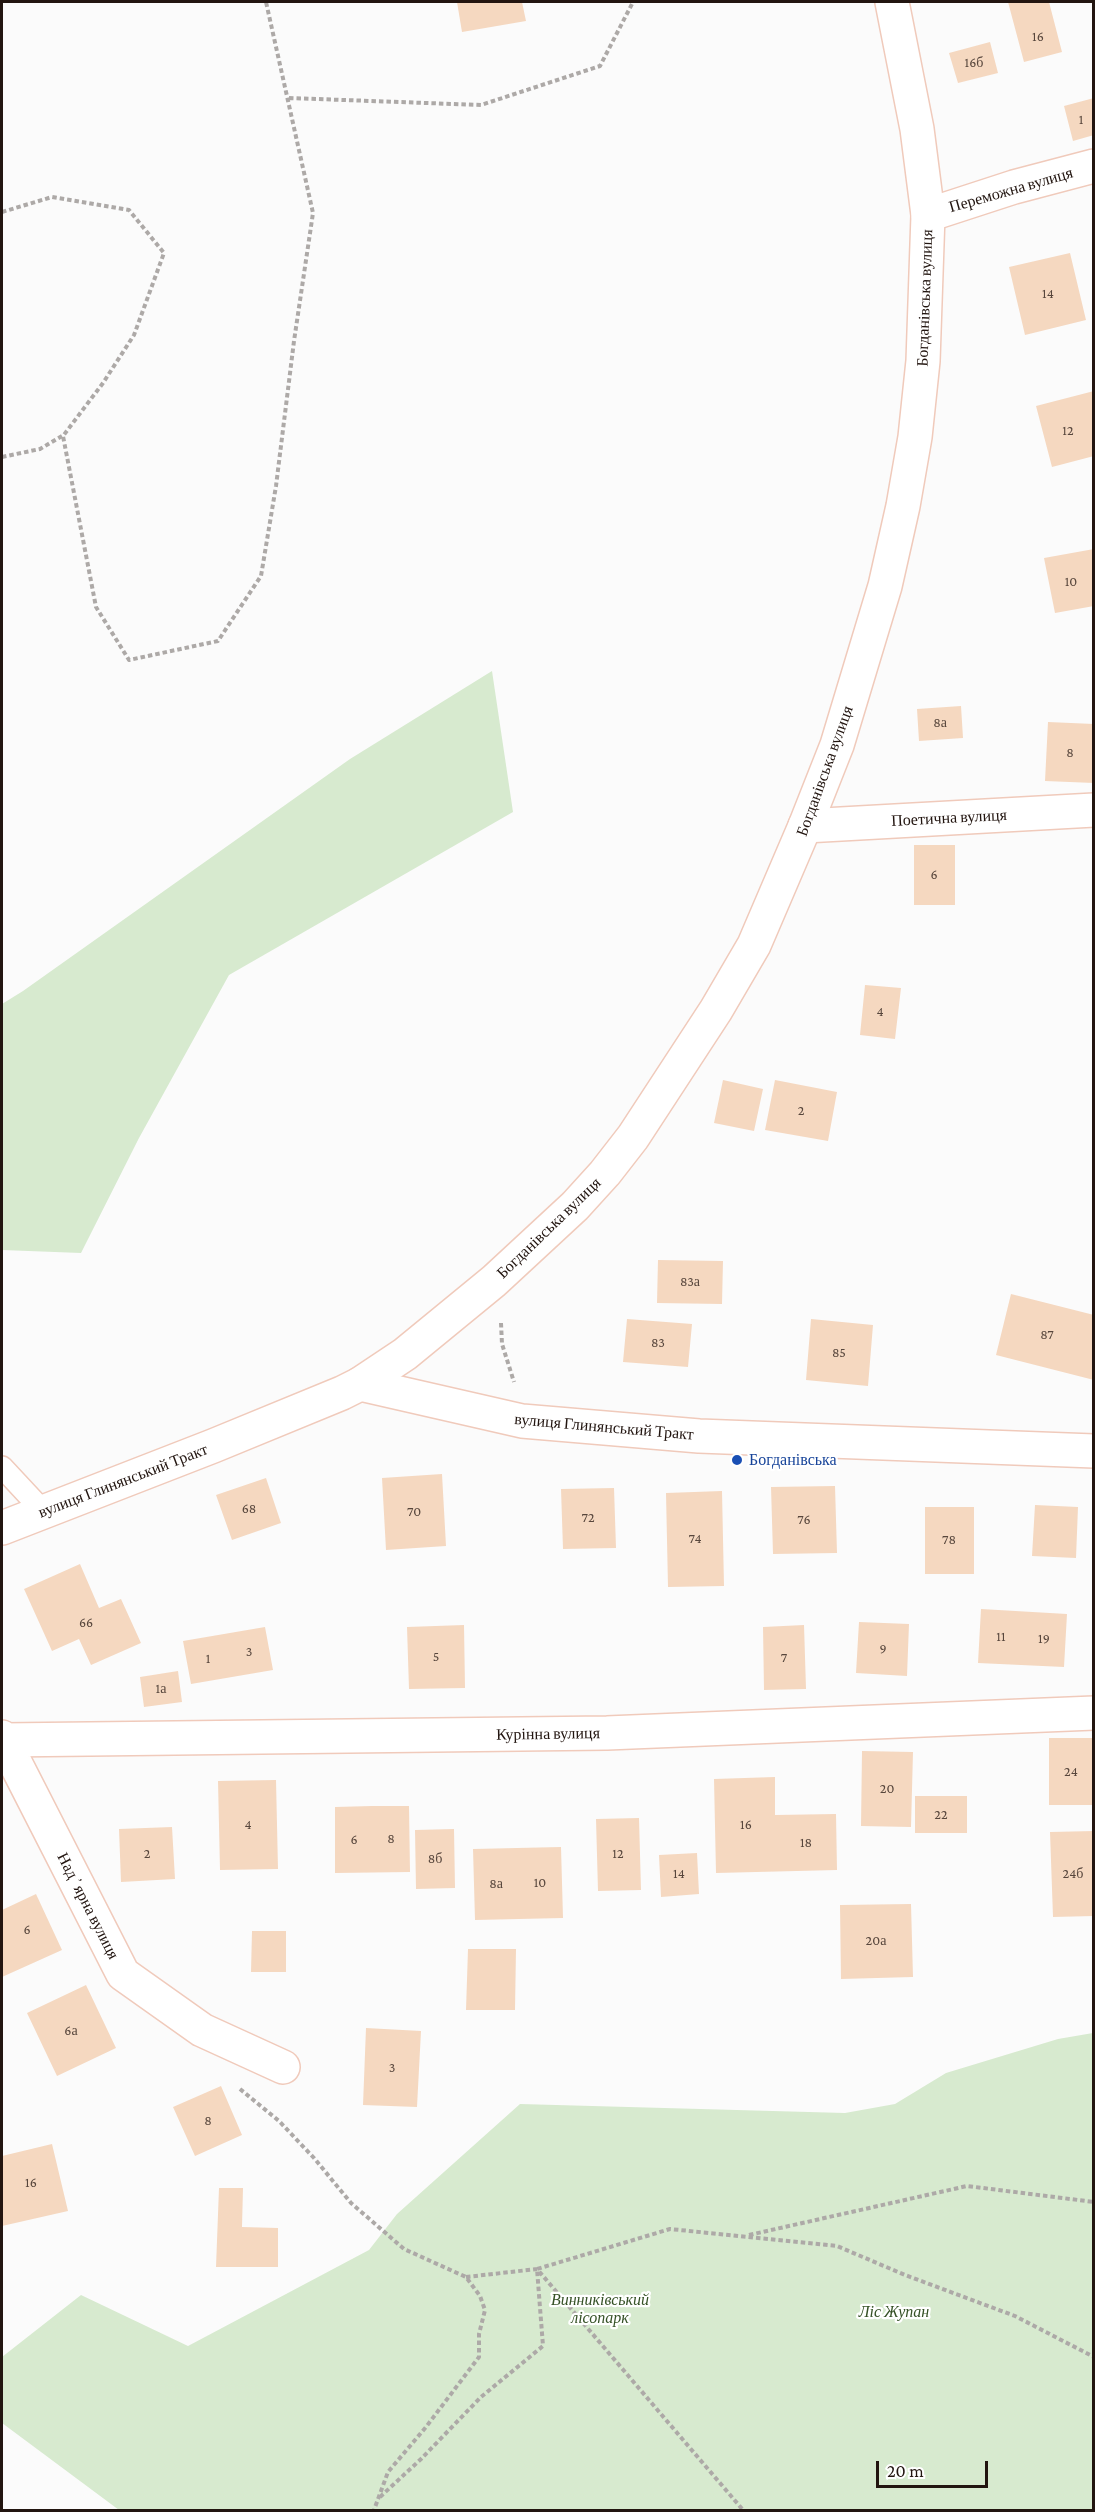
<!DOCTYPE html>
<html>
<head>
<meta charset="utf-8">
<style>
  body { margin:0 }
  #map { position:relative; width:1095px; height:2512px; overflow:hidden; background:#fbfbfb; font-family:"Crimson Pro",serif }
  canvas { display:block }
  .frame { position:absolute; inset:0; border:3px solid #221510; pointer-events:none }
  .scale { position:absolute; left:876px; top:2461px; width:112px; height:27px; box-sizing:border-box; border:3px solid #221510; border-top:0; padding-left:8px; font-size:18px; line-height:21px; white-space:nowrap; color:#221510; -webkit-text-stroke:4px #fff; paint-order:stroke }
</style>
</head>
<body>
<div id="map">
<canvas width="1095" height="2512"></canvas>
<div class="frame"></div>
<div class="scale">20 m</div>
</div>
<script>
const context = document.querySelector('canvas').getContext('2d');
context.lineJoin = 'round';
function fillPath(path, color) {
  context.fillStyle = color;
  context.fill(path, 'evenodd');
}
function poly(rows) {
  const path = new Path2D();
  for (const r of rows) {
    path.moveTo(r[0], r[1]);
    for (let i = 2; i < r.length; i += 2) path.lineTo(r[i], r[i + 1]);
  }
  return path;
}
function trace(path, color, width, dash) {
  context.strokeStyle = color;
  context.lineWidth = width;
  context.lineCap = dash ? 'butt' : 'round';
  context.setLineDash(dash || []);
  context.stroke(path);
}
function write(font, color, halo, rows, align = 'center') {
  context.font = font + ' "Crimson Pro",serif';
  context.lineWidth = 4.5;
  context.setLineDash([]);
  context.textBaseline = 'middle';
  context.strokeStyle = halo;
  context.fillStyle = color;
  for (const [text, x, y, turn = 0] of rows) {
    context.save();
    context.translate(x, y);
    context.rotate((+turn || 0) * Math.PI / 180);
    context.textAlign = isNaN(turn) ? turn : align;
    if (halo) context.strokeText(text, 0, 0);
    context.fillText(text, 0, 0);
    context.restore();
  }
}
const green = poly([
  [492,671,513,812,229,975,139,1138,81,1253,2,1250,2,1004,23,991,350,759],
  [1093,2033,1093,2510,119,2510,2,2423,2,2357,81,2295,188,2346,369,2250,397,2214,520,2104,845,2113,895,2104,946,2073,1058,2039]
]);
const building = poly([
  [457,2,522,2,526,21,462,32],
  [1008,2,1049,2,1062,52,1024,62],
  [990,42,998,73,958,83,949,53],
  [1094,98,1094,135,1073,141,1064,106],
  [1070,253,1086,320,1025,335,1009,267],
  [1094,391,1094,456,1052,467,1036,406],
  [1094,549,1094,606,1055,613,1044,558],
  [961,706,963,738,919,741,917,709],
  [1048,722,1094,724,1094,783,1045,781],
  [914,845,955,845,955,905,914,905],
  [865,985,901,988,895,1039,860,1035],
  [723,1080,763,1089,754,1131,714,1123],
  [775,1080,837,1092,828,1141,765,1130],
  [658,1260,723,1261,722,1304,657,1303],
  [1011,1294,1094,1315,1094,1380,996,1355],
  [627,1319,692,1324,688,1367,623,1362],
  [811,1319,873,1325,868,1386,806,1380],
  [442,1474,446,1546,386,1550,382,1478],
  [266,1478,281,1523,232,1540,216,1495],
  [835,1486,837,1553,773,1554,771,1487],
  [614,1488,616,1548,563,1549,561,1489],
  [722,1491,724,1586,668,1587,666,1493],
  [1035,1505,1078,1507,1076,1558,1032,1556],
  [925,1507,974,1507,974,1574,925,1574],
  [80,1564,99,1608,121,1599,141,1643,91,1665,79,1639,52,1651,24,1589],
  [981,1609,1067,1614,1064,1667,978,1663],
  [859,1622,909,1624,907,1676,856,1673],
  [464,1625,465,1688,409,1689,407,1627],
  [804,1625,806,1689,764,1690,763,1627],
  [265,1627,273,1670,191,1684,183,1641],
  [178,1671,182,1702,144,1707,140,1677],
  [1049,1738,1094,1738,1094,1805,1049,1805],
  [862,1751,913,1752,911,1827,861,1826],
  [775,1777,775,1815,836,1814,837,1870,716,1873,714,1779],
  [276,1780,278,1869,220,1870,218,1781],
  [915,1796,967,1796,967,1833,915,1833],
  [372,1806,409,1806,410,1872,335,1873,335,1807],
  [639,1818,641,1890,598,1891,596,1819],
  [172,1827,175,1879,121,1882,119,1829],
  [454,1829,455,1888,416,1889,415,1830],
  [1094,1831,1094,1916,1053,1917,1050,1832],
  [561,1847,563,1918,475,1920,473,1849],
  [697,1853,699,1894,661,1897,659,1855],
  [36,1894,62,1950,2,1977,2,1910],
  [911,1904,913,1977,841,1979,840,1905],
  [252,1931,286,1931,286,1972,251,1972],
  [468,1949,516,1949,515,2010,466,2010],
  [86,1985,116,2048,57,2076,27,2013],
  [366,2028,421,2031,417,2107,363,2105],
  [221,2086,242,2135,195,2156,173,2107],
  [52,2144,68,2211,2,2226,2,2156],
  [219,2188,243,2188,242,2227,278,2228,278,2267,216,2267]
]);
const path = poly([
  [289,98,481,105,600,66,633,2],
  [2,212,52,197,129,210,164,253,134,335,103,383,63,436,96,607,129,660,218,641,261,576,276,486,294,341,313,213,266,2],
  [2,457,40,449,62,436],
  [501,1323,502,1344,514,1382],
  [240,2089,279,2121,314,2158,351,2203,404,2249,466,2277,480,2296,485,2310,479,2334,479,2357,426,2427,388,2472,374,2510],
  [749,2235,967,2186,1094,2202],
  [466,2277,537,2269,743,2510],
  [380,2497,421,2459,481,2397,543,2346,537,2269,670,2229,837,2246,905,2275,1015,2316,1094,2357]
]);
const lane = poly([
  [2,1467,43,1511]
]);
const street = poly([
  [928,215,1014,187,1094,166],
  [805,826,1094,810],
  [2,1737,123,1974,202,2030,283,2067],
  [3,1740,607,1733,1094,1713]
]);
const secondary = poly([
  [360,1384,405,1354,494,1281,575,1206,605,1173,633,1137,716,1010,754,945,805,826,837,745,885,586,903,506,915,437,923,361,928,215,917,129,892,2]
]);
const primary = poly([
  [2,1528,213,1446,342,1393,360,1384,522,1421,699,1436,1094,1451]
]);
const markers = [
  [737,1460,6,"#1a4fb4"]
];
const numberNames = [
  ["16",1038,37],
  ["16б",974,63],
  ["1",1081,120],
  ["14",1048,294],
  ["12",1068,431],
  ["10",1071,582],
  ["8а",940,723],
  ["8",1070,753],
  ["6",934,875],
  ["4",880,1012],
  ["2",801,1111],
  ["83а",690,1282],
  ["87",1047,1335],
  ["83",658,1343],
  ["85",839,1353],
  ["68",249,1509],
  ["70",414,1512],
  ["72",588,1518],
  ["76",804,1520],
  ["74",695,1539],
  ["78",949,1540],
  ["66",86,1623],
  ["11",1001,1637],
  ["19",1044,1639],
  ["9",883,1649],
  ["3",249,1652],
  ["5",436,1657],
  ["7",784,1658],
  ["1",208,1659],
  ["1а",161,1689],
  ["24",1071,1772],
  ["20",887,1789],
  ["22",941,1815],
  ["4",248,1825],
  ["16",746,1825],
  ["8",391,1839],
  ["6",354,1840],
  ["18",806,1843],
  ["2",147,1854],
  ["12",618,1854],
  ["8б",435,1859],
  ["14",679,1874],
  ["24б",1073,1874],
  ["10",540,1883],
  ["8а",496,1884],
  ["6",27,1930],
  ["20а",876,1941],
  ["6а",71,2031],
  ["3",392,2068],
  ["8",208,2121],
  ["16",31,2183]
];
const streetNames = [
  ["Переможна вулиця",1011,190,-16],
  ["Богданівська вулиця",925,298,-88],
  ["Богданівська вулиця",825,771,-70],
  ["Поетична вулиця",949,818,-3],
  ["Богданівська вулиця",549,1228,-44],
  ["вулиця Глинянський Тракт",604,1427,5],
  ["вулиця Глинянський Тракт",123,1481,-21],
  ["Курінна вулиця",548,1734,-1],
  ["Надʼярна вулиця",88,1906,63]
];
const transitNames = [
  ["Богданівська",749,1460]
];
const parkNames = [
  ["Винниківський",600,2300],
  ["лісопарк",600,2318],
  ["Ліс Жупан",894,2312]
];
fillPath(green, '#d7eacf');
fillPath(building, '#f5d8c0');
trace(lane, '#f0cabb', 24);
trace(street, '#f0cabb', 36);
trace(secondary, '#f0cabb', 36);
trace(primary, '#f0cabb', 36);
trace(path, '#ada9a7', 4, [4.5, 3]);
trace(lane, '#fff', 21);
trace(street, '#fff', 33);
trace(secondary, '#fff', 33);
trace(primary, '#fff', 33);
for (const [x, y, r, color] of markers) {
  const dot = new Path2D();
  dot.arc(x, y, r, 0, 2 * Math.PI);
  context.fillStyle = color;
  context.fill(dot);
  trace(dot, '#fff', 2);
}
write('14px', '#57463c', null, numberNames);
write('16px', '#221510', '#fff', streetNames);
write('16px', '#164399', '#fff', transitNames, 'left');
write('italic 16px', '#355126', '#fff', parkNames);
</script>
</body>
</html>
